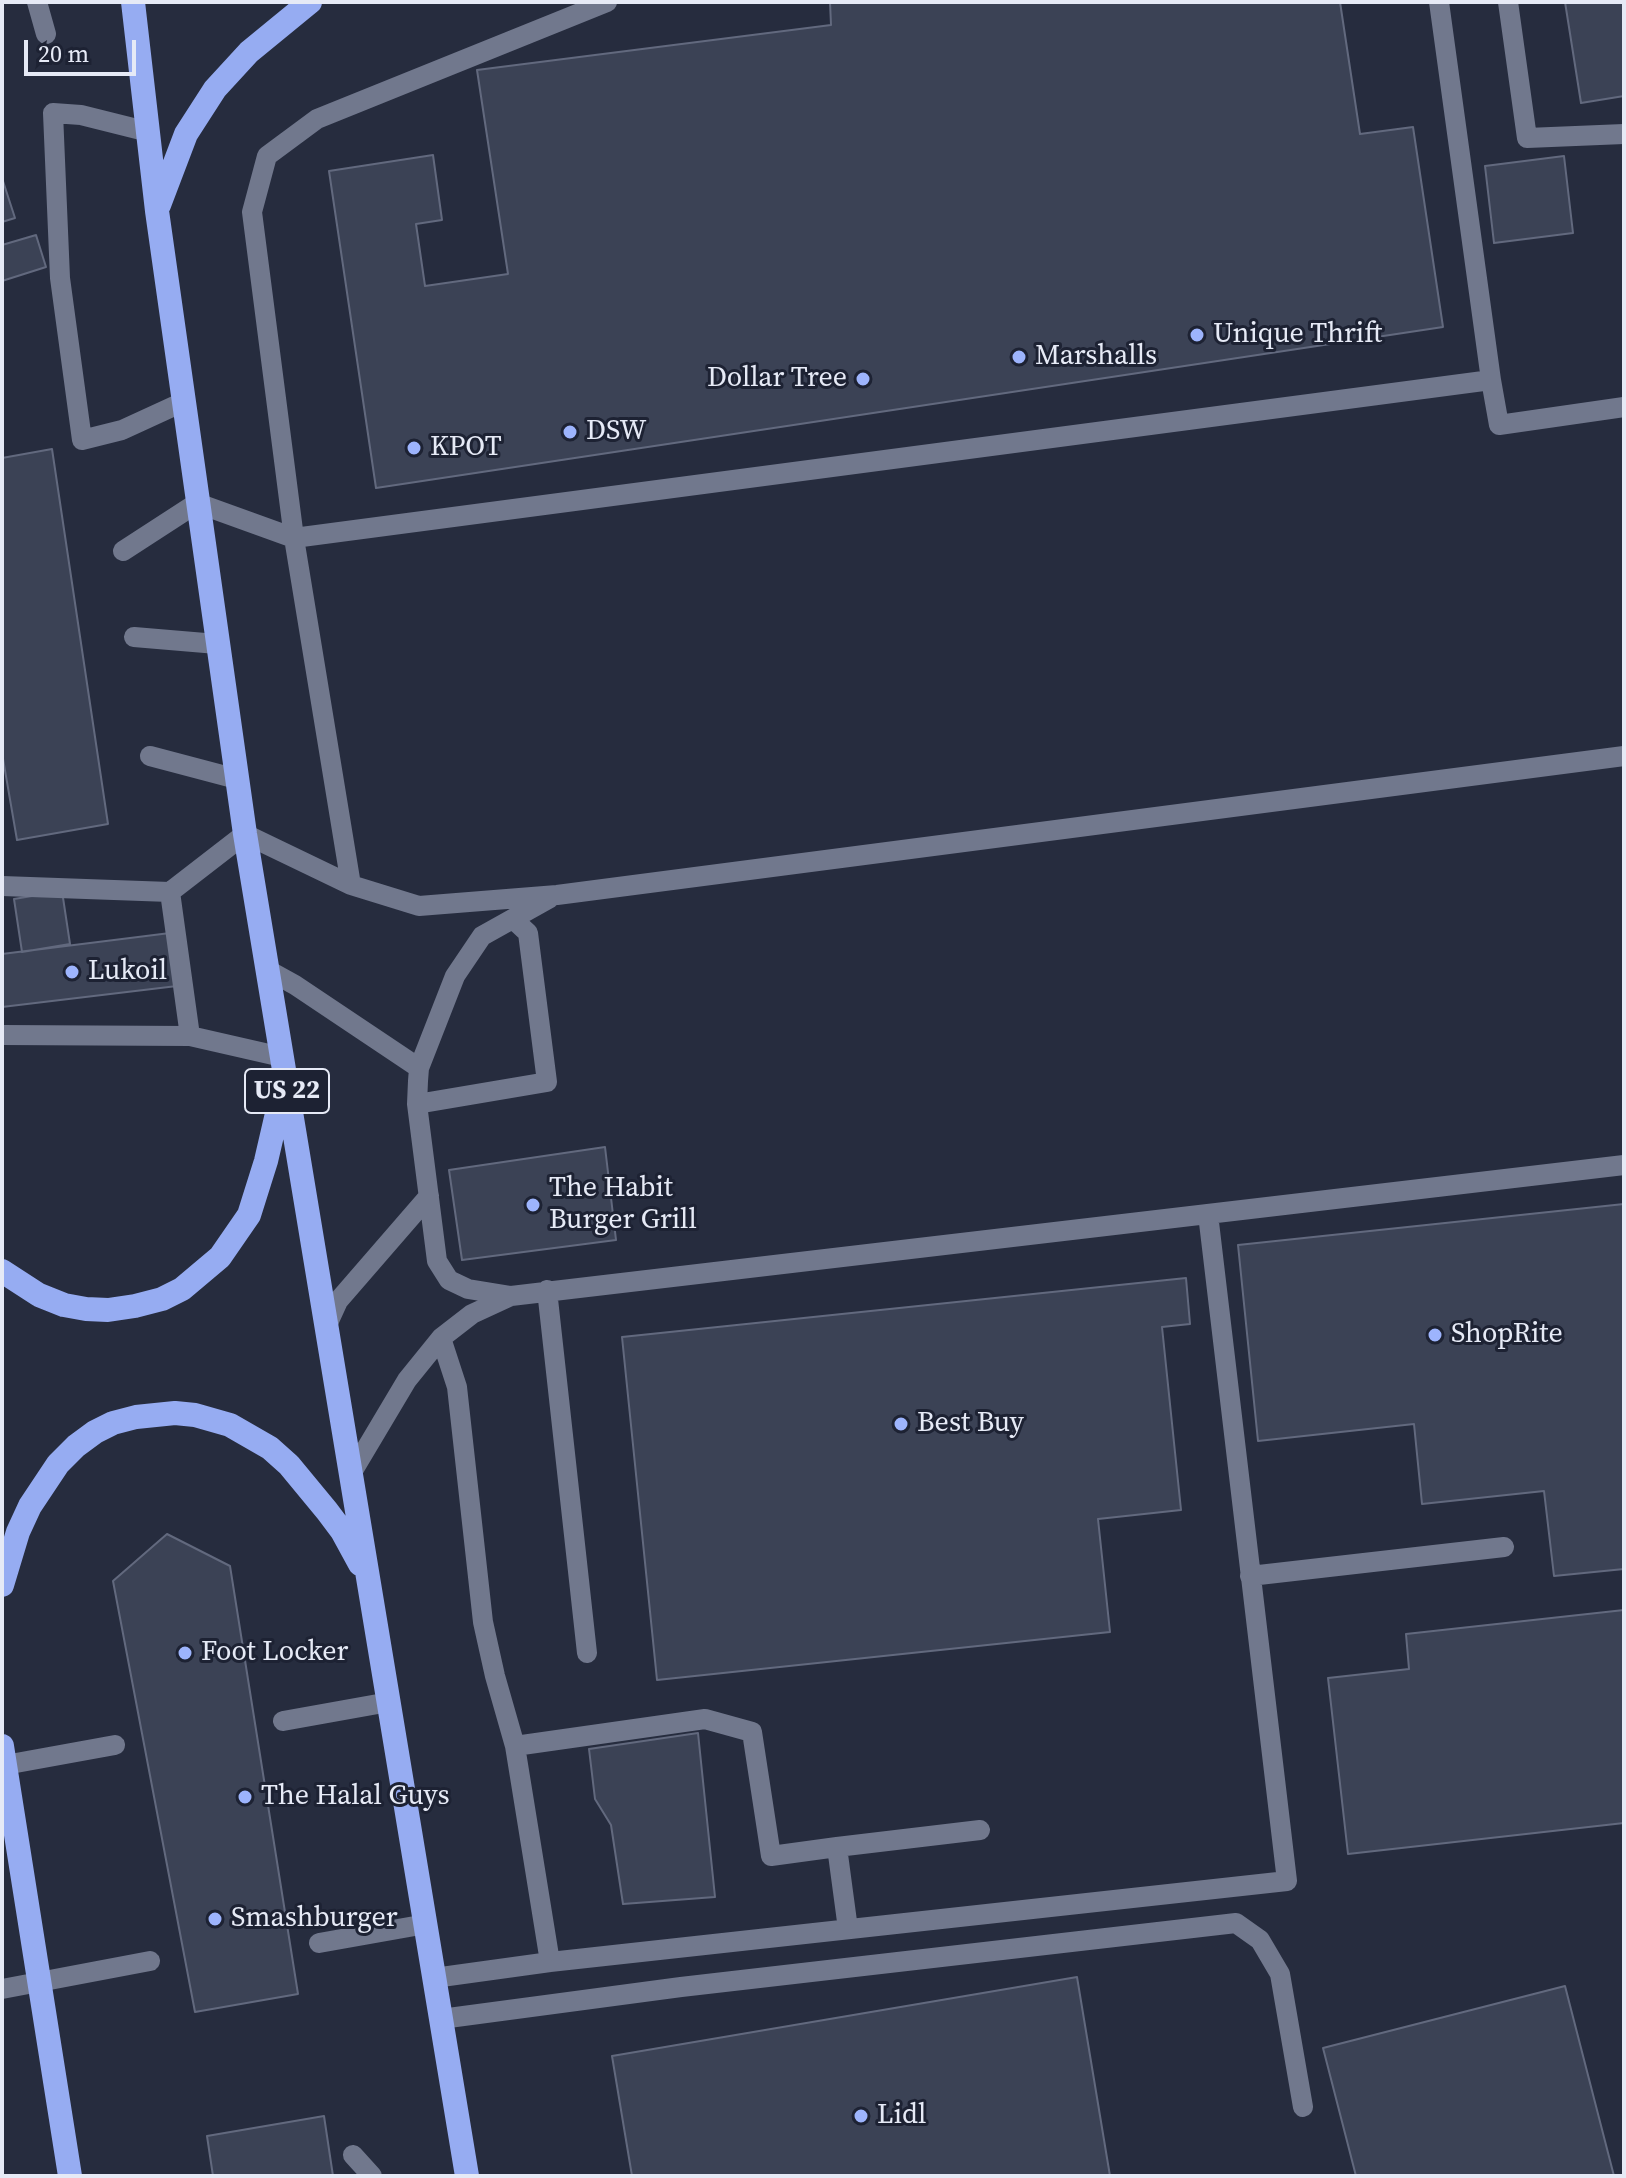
<!DOCTYPE html>
<html>
<head>
<meta charset="utf-8">
<style>
  body { margin:0 }
  #map { position:relative; width:1626px; height:2178px; overflow:hidden; background:#262c3e; font-family:"Source Serif 4",serif }
  canvas { display:block }
  .frame { position:absolute; inset:0; border:4px solid #e6eaf6; pointer-events:none }
  .scale { position:absolute; left:24px; top:40px; width:112px; height:36px; box-sizing:border-box; border:4px solid #e6eaf6; border-top:0; padding-left:10px; font-size:24px; line-height:28px; white-space:nowrap; color:#e6eaf6; -webkit-text-stroke:6px #1d2233; paint-order:stroke }
</style>
</head>
<body>
<div id="map">
<canvas width="1626" height="2178"></canvas>
<div class="frame"></div>
<div class="scale">20 m</div>
</div>
<script>
const context = document.querySelector('canvas').getContext('2d');
context.lineJoin = 'round';
function fillPath(path, color) {
  context.fillStyle = color;
  context.fill(path, 'evenodd');
}
function poly(rows) {
  const path = new Path2D();
  for (const r of rows) {
    path.moveTo(r[0], r[1]);
    for (let i = 2; i < r.length; i += 2) path.lineTo(r[i], r[i + 1]);
  }
  return path;
}
function trace(path, color, width, dash) {
  context.strokeStyle = color;
  context.lineWidth = width;
  context.lineCap = dash ? 'butt' : 'round';
  context.setLineDash(dash || []);
  context.stroke(path);
}
function write(font, color, halo, rows, align = 'center') {
  context.font = font + ' "Source Serif 4",serif';
  context.lineWidth = 6;
  context.setLineDash([]);
  context.textBaseline = 'middle';
  context.strokeStyle = halo;
  context.fillStyle = color;
  for (const [text, x, y, turn = 0] of rows) {
    context.save();
    context.translate(x, y);
    context.rotate((+turn || 0) * Math.PI / 180);
    context.textAlign = isNaN(turn) ? turn : align;
    if (halo) context.strokeText(text, 0, 0);
    context.fillText(text, 0, 0);
    context.restore();
  }
}
const building = poly([
  [830,2,1340,2,1360,134,1413,127,1443,327,376,488,329,171,433,155,442,220,416,224,425,286,508,274,477,70,831,25,830,2],
  [1565,2,1624,2,1624,96,1581,103,1565,2],
  [1564,156,1573,233,1494,243,1485,166,1564,156],
  [2,178,15,218,2,222,2,178],
  [36,235,46,267,2,281,2,245,36,235],
  [52,449,108,824,17,840,2,753,2,458,52,449],
  [62,891,70,944,22,952,14,899,62,891],
  [170,933,177,986,2,1007,2,954,170,933],
  [605,1147,616,1240,462,1260,449,1170,605,1147],
  [1624,1204,1624,1569,1554,1576,1544,1491,1422,1504,1414,1424,1258,1441,1238,1245,1624,1204],
  [1186,1278,1190,1324,1162,1327,1181,1510,1098,1519,1110,1632,657,1680,622,1337,1186,1278],
  [167,1534,230,1566,298,1994,195,2012,113,1581,167,1534],
  [1624,1610,1624,1823,1348,1854,1328,1678,1409,1669,1406,1634,1624,1610],
  [698,1733,715,1897,623,1904,611,1825,595,1799,589,1749,698,1733],
  [1077,1977,1110,2176,632,2176,612,2056,1077,1977],
  [1565,1986,1614,2176,1356,2176,1323,2048,1565,1986],
  [324,2116,333,2176,213,2176,207,2136,324,2116]
]);
const minor = poly([
  [37,2,46,34],
  [607,2,317,119,267,156,252,212,294,538,1491,380,1499,425,1624,407],
  [1439,2,1491,380],
  [1508,2,1527,138,1624,134],
  [149,132,81,115,53,113,60,278,82,440,122,430,183,402],
  [123,551,197,503,294,538,351,885],
  [134,637,217,644],
  [150,756,237,779],
  [2,886,170,892,245,834,351,885,419,906,557,895,1624,756],
  [170,892,190,1036],
  [266,969,295,985,419,1068],
  [2,1035,190,1036,282,1057],
  [417,1104,547,1082,528,933,513,919],
  [547,1290,587,1653],
  [511,1296,468,1289,449,1280,437,1261,417,1104,418,1081,419,1068,455,976,482,936,550,898],
  [327,1325,338,1301,429,1196],
  [351,1474,407,1380,441,1338,472,1314,511,1296,1624,1165],
  [1250,1576,1504,1547],
  [283,1721,389,1702],
  [515,1746,705,1719,752,1732,771,1856,837,1847],
  [5,1765,115,1745],
  [848,1929,837,1847,980,1830],
  [319,1943,426,1924],
  [550,1962,1287,1881,1208,1214],
  [434,1978,550,1962,515,1746,495,1676,483,1622,457,1387,441,1338],
  [2,1989,150,1961],
  [441,2019,681,1987,1236,1923,1260,1940,1280,1974,1303,2107],
  [353,2155,372,2176]
]);
const highway = poly([
  [133,2,157,211,245,834,467,2176],
  [159,205,186,134,215,89,249,52,310,2],
  [2,1271,39,1295,64,1305,86,1309,108,1310,135,1306,162,1299,182,1289,220,1257,249,1215,266,1161,282,1092],
  [2,1585,18,1532,30,1506,58,1464,76,1446,95,1432,113,1423,136,1417,175,1413,195,1415,230,1425,270,1448,289,1465,327,1511,342,1531,360,1564],
  [2,1746,70,2176]
]);
const markers = [
  [1197,335,8,"#9db4fd"],
  [1019,357,8,"#9db4fd"],
  [863,379,8,"#9db4fd"],
  [570,432,8,"#9db4fd"],
  [414,448,8,"#9db4fd"],
  [72,972,8,"#9db4fd"],
  [533,1205,8,"#9db4fd"],
  [1435,1335,8,"#9db4fd"],
  [901,1424,8,"#9db4fd"],
  [185,1653,8,"#9db4fd"],
  [245,1797,8,"#9db4fd"],
  [215,1919,8,"#9db4fd"],
  [861,2116,8,"#9db4fd"]
];
const shields = [
  [287,1091,84]
];
const shieldNames = [
  ["US 22",287,1091]
];
const poiNames = [
  ["Unique Thrift",1213,335],
  ["Marshalls",1035,357],
  ["Dollar Tree",847,379,"right"],
  ["DSW",586,432],
  ["KPOT",430,448],
  ["Lukoil",88,972],
  ["The Habit",549,1189],
  ["Burger Grill",549,1221],
  ["ShopRite",1451,1335],
  ["Best Buy",917,1424],
  ["Foot Locker",201,1653],
  ["The Halal Guys",261,1797],
  ["Smashburger",231,1919],
  ["Lidl",877,2116]
];
fillPath(building, '#3b4255');
trace(building, '#62697e', 2);
trace(minor, '#71788d', 20);
trace(highway, '#96acf2', 24);
for (const [x, y, r, color] of markers) {
  const dot = new Path2D();
  dot.arc(x, y, r, 0, 2 * Math.PI);
  context.fillStyle = color;
  context.fill(dot);
  trace(dot, '#1d2233', 3);
}
for (const [x, y, w] of shields) {
  const box = new Path2D();
  box.roundRect(x - w / 2, y - 22, w, 44, 6);
  context.fillStyle = '#1d2233';
  context.fill(box);
  trace(box, '#e6eaf6', 2);
}
write('bold 26px', '#e6eaf6', null, shieldNames);
write('28px', '#e6eaf6', '#1d2233', poiNames, 'left');
</script>
</body>
</html>
